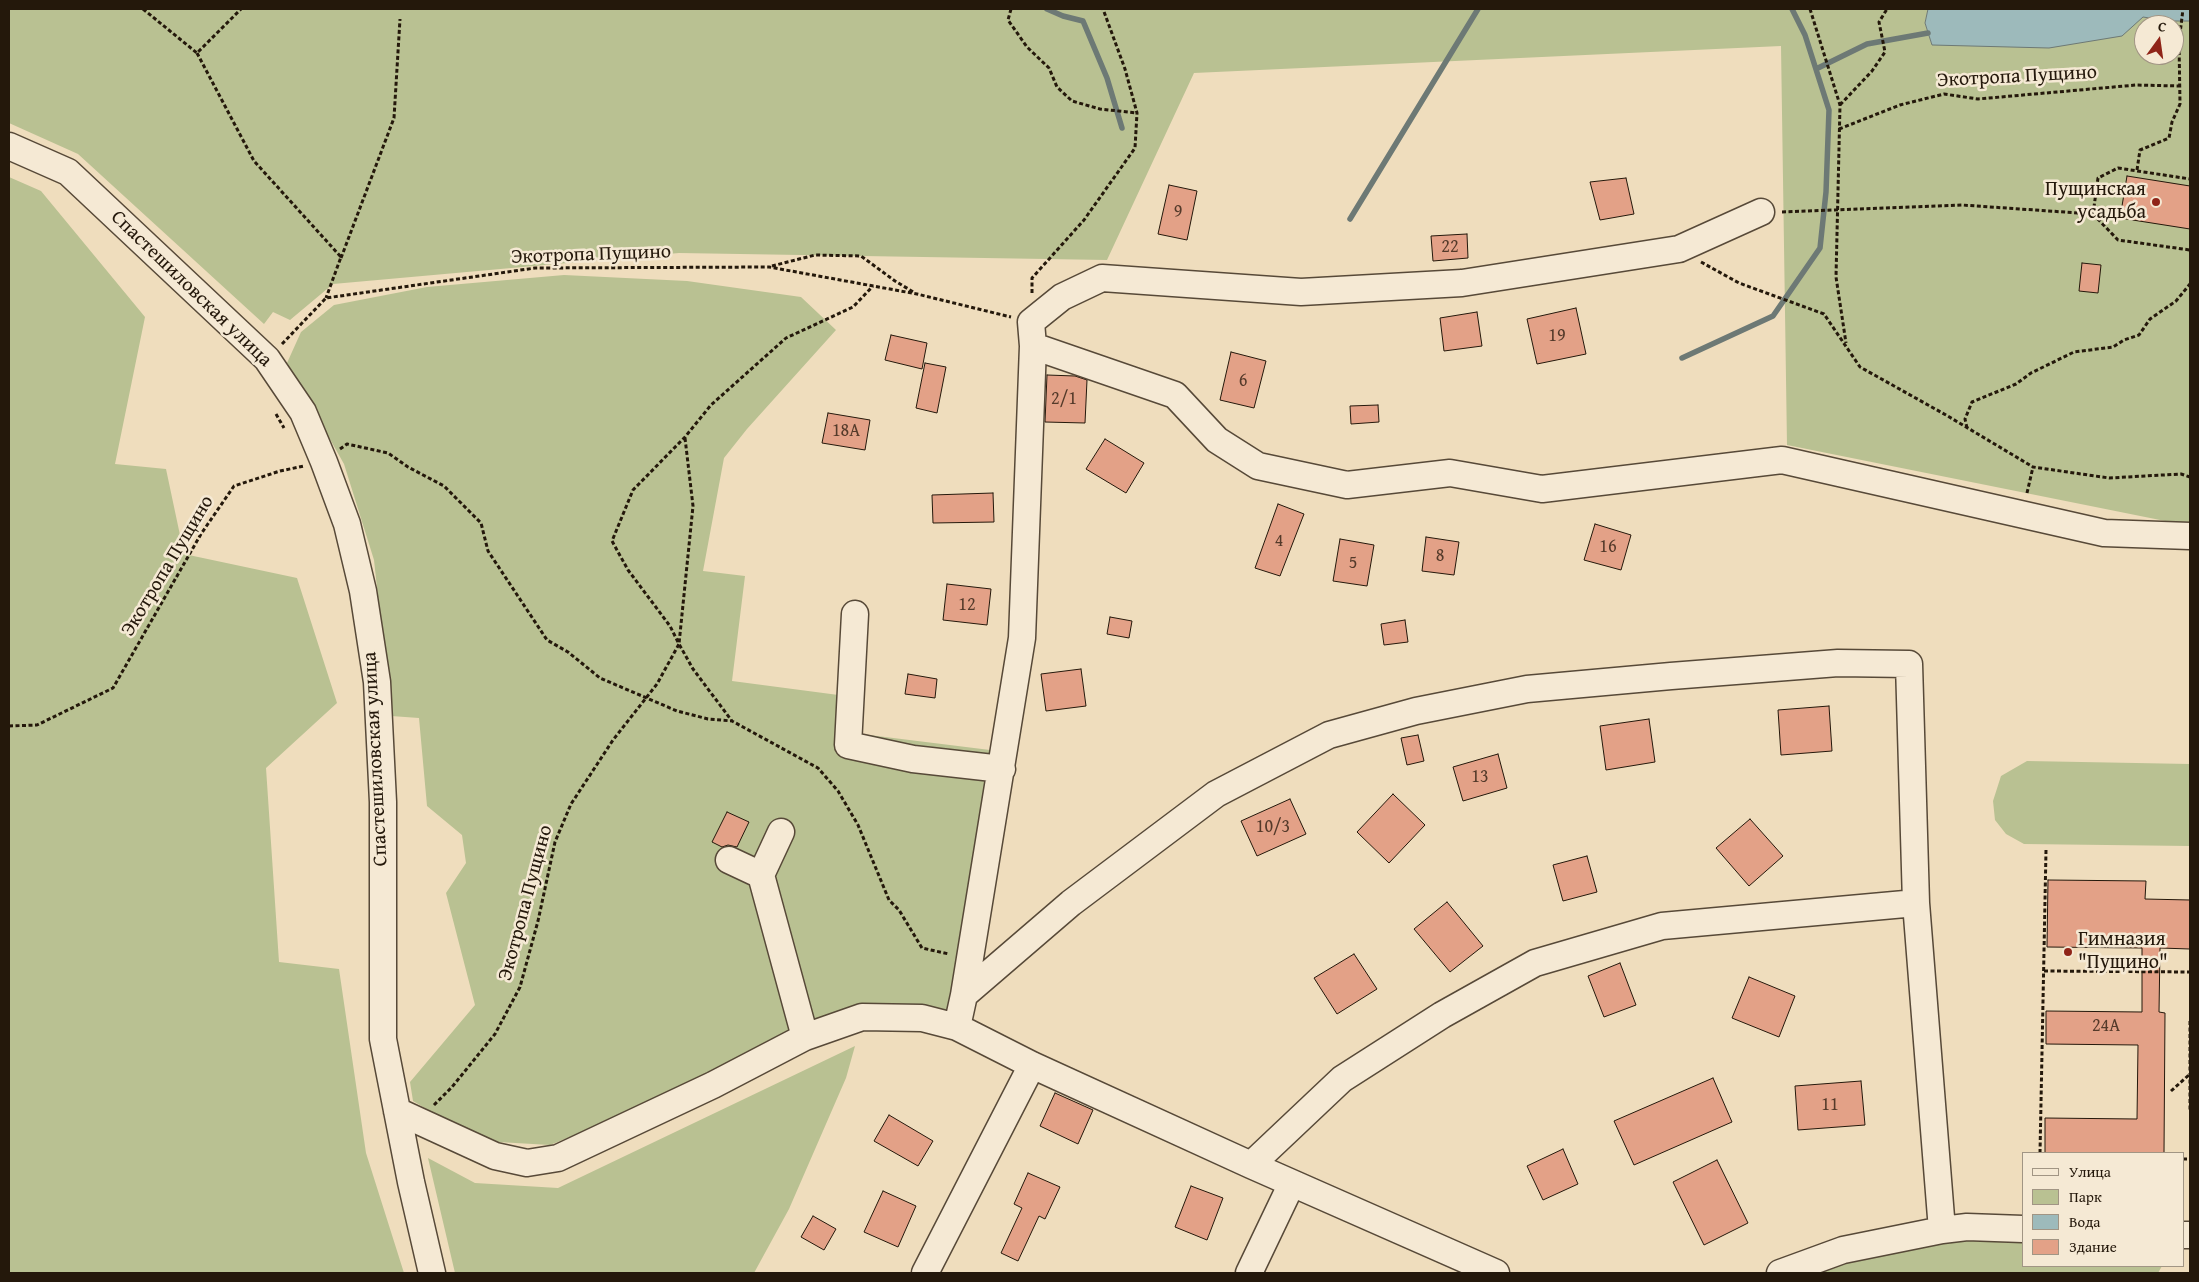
<!DOCTYPE html>
<html>
<head>
<meta charset="utf-8">
<style>
  body { margin:0 }
  #map { position:relative; width:2199px; height:1282px; overflow:hidden; background:#efddbd; font-family:"Gentium Book Plus",serif }
  canvas { display:block }
  .frame { position:absolute; inset:0; border:10px solid #24180b; pointer-events:none }
  .legend { position:absolute; left:2022px; top:1152px; width:162px; height:115px; box-sizing:border-box; background:#f5e9d4; border:1px solid #a19584; margin:0; padding:6px 9px; list-style:none; font-size:15px; color:#24180b }
  .legend li { display:flex; align-items:center; gap:10px; height:25px }
  .legend b { width:25px; border:1px solid #a19584 }
  .north { position:absolute; left:2134px; top:15px; width:50px; height:50px; box-sizing:border-box; background:#f5e9d4; border:1px solid #a19584; border-radius:50%; rotate:14deg; font-size:14px; font-weight:700; line-height:20px; text-align:center; color:#24180b }
  .north::after { content:''; display:block; margin:auto; width:18px; height:22px; background:#8f2418; clip-path:polygon(50% 0,100% 100%,50% 72%,0 100%) }
</style>
</head>
<body>
<div id="map">
<canvas width="2199" height="1282"></canvas>
<div class="frame"></div>
<ul class="legend">
<li><b style="height:6px;background:#f5e9d4"></b>Улица</li>
<li><b style="height:14px;background:#b9c192"></b>Парк</li>
<li><b style="height:14px;background:#9dbabb"></b>Вода</li>
<li><b style="height:14px;background:#e3a187"></b>Здание</li>
</ul>
<div class="north">С</div>
</div>
<script>
const context = document.querySelector('canvas').getContext('2d');
context.lineJoin = 'round';
function fillPath(path, color) {
  context.fillStyle = color;
  context.fill(path, 'evenodd');
}
function poly(rows) {
  const path = new Path2D();
  for (const r of rows) {
    path.moveTo(r[0], r[1]);
    for (let i = 2; i < r.length; i += 2) path.lineTo(r[i], r[i + 1]);
  }
  return path;
}
function trace(path, color, width, dash) {
  context.strokeStyle = color;
  context.lineWidth = width;
  context.lineCap = dash ? 'butt' : 'round';
  context.setLineDash(dash || []);
  context.stroke(path);
}
function write(font, color, halo, rows, align = 'center') {
  context.font = font + ' "Gentium Book Plus",serif';
  context.lineWidth = 5;
  context.setLineDash([]);
  context.textBaseline = 'middle';
  context.strokeStyle = halo;
  context.fillStyle = color;
  for (const [text, x, y, turn = 0] of rows) {
    context.save();
    context.translate(x, y);
    context.rotate((+turn || 0) * Math.PI / 180);
    context.textAlign = isNaN(turn) ? turn : align;
    if (halo) context.strokeText(text, 0, 0);
    context.fillText(text, 0, 0);
    context.restore();
  }
}
const green = poly([
  [9,9,1928,9,1925,23,1932,45,2143,17,2142,9,2190,9,2190,526,1787,445,1781,46,1194,73,1107,260,679,253,333,284,290,320,273,312,264,324,78,154,9,123],
  [2144,25,2174,25,2174,55,2144,55],
  [9,177,41,191,145,317,115,464,166,469,184,554,297,578,337,703,266,768,279,962,339,969,366,1153,404,1273,9,1273],
  [564,275,687,281,801,297,836,330,747,429,724,458,703,571,745,576,732,681,846,696,845,732,990,750,951,1024,862,1018,550,1145,481,1141,413,1101,410,1082,475,1005,446,893,466,863,462,835,427,806,419,718,391,716,374,560,344,464,287,363,301,332,334,305,427,287],
  [2027,761,2190,764,2190,846,2024,844,2006,834,1995,820,1993,801,2001,776],
  [855,1046,846,1078,789,1209,754,1273,455,1273,428,1158,475,1183,558,1188],
  [1964,1236,2023,1236,2023,1266,2162,1266,2158,1273,1798,1273]
]);
const water = poly([
  [1928,9,2190,9,2190,21,2168,21,2143,17,2122,36,2049,48,1932,45,1925,23,1928,9]
]);
const stream = poly([
  [1047,9,1063,16,1083,21,1107,78,1122,128],
  [1816,69,1867,44,1928,33],
  [1350,219,1478,9],
  [1682,358,1773,316,1820,248,1826,192,1829,110,1805,35,1792,9]
]);
const building = poly([
  [2127,176,2190,186,2190,229,2120,218,2127,176],
  [1626,178,1634,214,1600,220,1590,182,1626,178],
  [1169,185,1197,191,1187,240,1158,234,1169,185],
  [1467,234,1468,258,1433,261,1431,236,1467,234],
  [2082,263,2101,265,2098,293,2079,291,2082,263],
  [1576,308,1586,354,1537,364,1527,319,1576,308],
  [1477,312,1482,346,1444,351,1440,318,1477,312],
  [891,335,927,343,922,369,885,360,891,335],
  [1231,352,1266,361,1254,408,1220,400,1231,352],
  [925,363,946,367,937,413,916,408,925,363],
  [1047,375,1075,376,1087,380,1085,423,1045,422,1047,375],
  [1378,405,1379,422,1351,424,1350,406,1378,405],
  [828,413,870,420,865,450,822,443,828,413],
  [1105,439,1144,463,1126,493,1086,469,1105,439],
  [993,493,994,522,933,523,932,495,993,493],
  [1278,504,1304,514,1280,576,1255,568,1278,504],
  [1595,524,1631,535,1621,570,1584,560,1595,524],
  [1426,537,1459,542,1454,575,1422,571,1426,537],
  [1340,539,1374,545,1367,586,1333,581,1340,539],
  [947,584,991,589,987,625,943,620,947,584],
  [1110,617,1132,621,1129,638,1107,634,1110,617],
  [1405,620,1408,642,1384,645,1381,624,1405,620],
  [1081,669,1086,706,1046,711,1041,674,1081,669],
  [908,674,937,679,935,698,905,694,908,674],
  [1829,706,1832,751,1781,755,1778,710,1829,706],
  [1649,719,1655,762,1606,770,1600,726,1649,719],
  [1418,735,1424,761,1407,765,1401,738,1418,735],
  [1498,754,1507,788,1463,801,1453,767,1498,754],
  [1393,794,1425,825,1389,863,1357,832,1393,794],
  [1290,799,1306,834,1257,856,1241,821,1290,799],
  [727,812,749,822,737,847,728,845,722,847,712,842,727,812],
  [1750,819,1783,856,1749,886,1716,848,1750,819],
  [1587,856,1597,892,1563,901,1553,865,1587,856],
  [2048,880,2146,881,2145,899,2190,900,2190,949,2160,948,2159,1012,2165,1013,2164,1153,2045,1153,2045,1118,2137,1119,2138,1045,2046,1044,2046,1011,2142,1012,2142,948,2047,947,2048,880],
  [1447,902,1483,946,1450,972,1414,929,1447,902],
  [1354,954,1377,989,1337,1014,1314,978,1354,954],
  [1620,963,1636,1005,1604,1017,1588,976,1620,963],
  [1749,977,1795,996,1779,1037,1732,1018,1749,977],
  [1713,1078,1732,1122,1634,1165,1614,1121,1713,1078],
  [1861,1081,1865,1125,1798,1130,1795,1086,1861,1081],
  [1055,1093,1093,1110,1078,1144,1040,1126,1055,1093],
  [889,1115,933,1141,918,1166,874,1141,889,1115],
  [1563,1149,1578,1184,1543,1200,1527,1166,1563,1149],
  [1717,1160,1748,1223,1704,1245,1673,1182,1717,1160],
  [1028,1173,1060,1187,1045,1219,1039,1216,1018,1261,1001,1253,1022,1208,1014,1204,1028,1173],
  [1191,1186,1223,1198,1207,1240,1175,1227,1191,1186],
  [883,1191,916,1206,898,1247,864,1232,883,1191],
  [813,1216,836,1229,824,1250,801,1237,813,1216]
]);
const path = poly([
  [143,9,197,53,241,9],
  [1011,9,1008,20,1027,47,1049,68,1057,87,1072,101,1100,109,1137,113],
  [1810,9,1840,105,1836,277,1846,343],
  [197,53,254,161,341,257,326,298],
  [1840,105,1872,71,1885,52,1879,22,1887,9],
  [1839,129,1900,105,1944,94,1978,99,2136,85,2180,86],
  [2137,170,2140,150,2169,138,2172,122,2180,104,2179,42,2183,9],
  [1782,212,1962,205,2093,214],
  [2093,214,2098,178,2118,168,2190,179],
  [2093,214,2118,240,2190,250],
  [341,258,394,118,400,19],
  [1701,262,1739,283,1824,314,1860,367,1946,415,2033,467,2109,478,2181,474,2190,477],
  [772,266,815,255,861,256,895,281,915,293],
  [1032,293,1032,278,1084,220,1135,148,1137,113,1125,69,1103,9],
  [282,344,326,298,535,268,769,267,917,294,1011,317],
  [276,414,284,428],
  [1967,428,1965,419,1972,402,2016,384,2031,373,2074,352,2113,347,2124,340,2139,335,2150,319,2176,301,2190,284],
  [685,438,693,506,679,644,693,669,732,721],
  [340,449,347,444,388,453,408,467,444,486,481,523,488,551,547,640,568,652,600,678,677,711,708,719,732,721,818,768,838,791,858,825,889,900,899,910,922,948,949,954],
  [2027,493,2033,467],
  [9,726,37,725,113,688,201,534,234,486,280,471,304,466],
  [2044,971,2190,972],
  [2190,1021,2190,1111],
  [2171,1091,2190,1074],
  [434,1105,452,1087,495,1034,520,987,538,921,555,842,571,804,613,740,657,684,679,644,670,626,628,570,612,541,633,490,685,437,711,405,786,338,853,307,873,286],
  [2040,1153,2046,850],
  [2183,1159,2190,1159]
]);
const minor = poly([
  [9,146,68,172,267,359,303,412,324,462,347,524,363,591,377,682,383,802,383,1039,411,1182,432,1273],
  [1033,346,1175,395,1217,440,1258,466,1347,485,1450,473,1542,489,1782,460,2104,533,2190,536],
  [855,614,848,745,913,759,1002,769],
  [729,860,761,875,805,1037],
  [761,875,781,832],
  [964,995,1071,903,1216,794,1329,735,1416,711,1527,689,1671,676,1838,663,1909,664,1916,903,1942,1230],
  [397,1111,495,1156,527,1163,558,1158,713,1085,805,1037,862,1017,922,1018,957,1027],
  [1251,1165,1342,1079,1442,1015,1535,963,1662,926,1916,903],
  [2183,1235,2190,1235],
  [925,1273,1032,1065],
  [1249,1273,1292,1183],
  [1496,1273,1251,1165,1032,1065,957,1027,964,995,1022,638,1033,346,1031,322,1062,297,1102,278,1301,292,1462,283,1679,249,1761,212],
  [1780,1273,1843,1250,1942,1230,1967,1227,2023,1229]
]);
const markers = [
  [2156,202,5,"#8f2418"],
  [2068,952,5,"#8f2418"]
];
const numberNames = [
  ["9",1178,212],
  ["22",1450,247],
  ["19",1557,336],
  ["6",1243,381],
  ["2/1",1064,399],
  ["18А",846,431],
  ["4",1279,541],
  ["16",1608,547],
  ["8",1440,556],
  ["5",1353,563],
  ["12",967,605],
  ["13",1480,777],
  ["10/3",1273,827],
  ["24А",2106,1026],
  ["11",1830,1105]
];
const streetNames = [
  ["Экотропа Пущино",2017,77,-3],
  ["Экотропа Пущино",591,255,-2],
  ["Спастешиловская улица",191,289,44],
  ["Экотропа Пущино",168,566,-59],
  ["Спастешиловская улица",376,759,-93],
  ["Экотропа Пущино",526,903,-75]
];
const poiNames = [
  ["Пущинская",2146,190],
  ["усадьба",2146,213],
  ["Гимназия",2078,940,"left"],
  ["\"Пущино\"",2078,963,"left"]
];
fillPath(green, '#b9c192');
fillPath(water, '#9dbabb');
trace(water, '#6d7975', 1);
trace(stream, '#6d7975', 5.5);
fillPath(building, '#e3a187');
trace(building, '#24180b', 1);
trace(minor, '#574938', 29);
trace(path, '#24180b', 3, [4, 2.5]);
trace(minor, '#f5e9d4', 26);
for (const [x, y, r, color] of markers) {
  const dot = new Path2D();
  dot.arc(x, y, r, 0, 2 * Math.PI);
  context.fillStyle = color;
  context.fill(dot);
  trace(dot, '#f5e9d4', 2);
}
write('18px', '#543a2a', null, numberNames);
write('20px', '#24180b', '#f5e9d4', streetNames);
write('20px', '#24180b', '#f5e9d4', poiNames, 'right');
</script>
</body>
</html>
